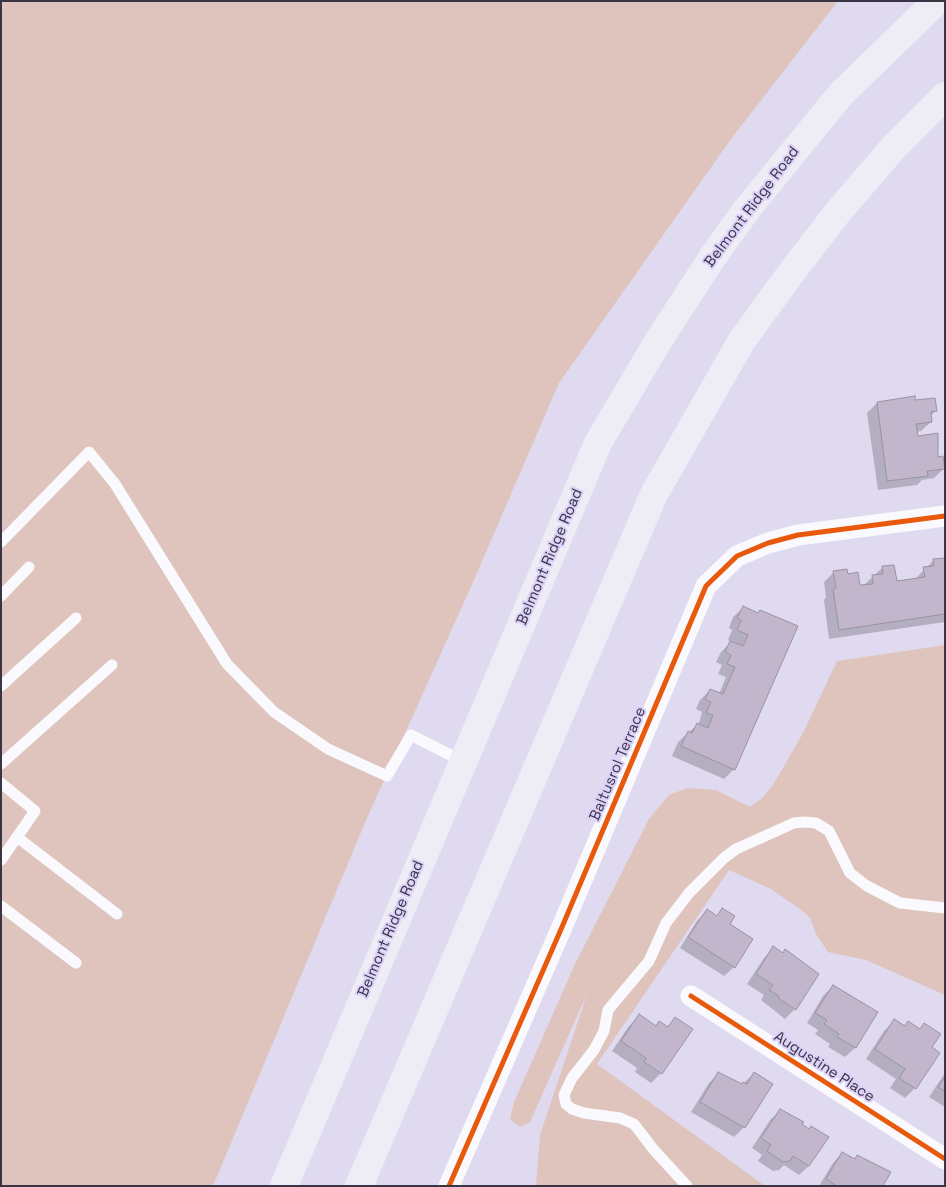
<!DOCTYPE html>
<html>
<head>
<meta charset="utf-8">
<style>
  body { margin:0 }
  #map { position:relative; width:946px; height:1187px; overflow:hidden; background:#e0daf0; font-family:"Space Grotesk",sans-serif }
  canvas { display:block }
  .frame { position:absolute; inset:0; border:2px solid #3a3545; pointer-events:none }
</style>
</head>
<body>
<div id="map">
<canvas width="946" height="1187"></canvas>
<div class="frame"></div>
</div>
<script>
const context = document.querySelector('canvas').getContext('2d');
context.lineJoin = 'round';
function fillPath(path, color) {
  context.fillStyle = color;
  context.fill(path, 'evenodd');
}
function poly(rows) {
  const path = new Path2D();
  for (const r of rows) {
    path.moveTo(r[0], r[1]);
    for (let i = 2; i < r.length; i += 2) path.lineTo(r[i], r[i + 1]);
  }
  return path;
}
function trace(path, color, width, dash) {
  context.strokeStyle = color;
  context.lineWidth = width;
  context.lineCap = dash ? 'butt' : 'round';
  context.setLineDash(dash || []);
  context.stroke(path);
}
function write(font, color, halo, rows, align = 'center') {
  context.font = font + ' "Space Grotesk",sans-serif';
  context.lineWidth = 4;
  context.setLineDash([]);
  context.textBaseline = 'middle';
  context.strokeStyle = halo;
  context.fillStyle = color;
  for (const [text, x, y, turn = 0] of rows) {
    context.save();
    context.translate(x, y);
    context.rotate((+turn || 0) * Math.PI / 180);
    context.textAlign = isNaN(turn) ? turn : align;
    if (halo) context.strokeText(text, 0, 0);
    context.fillText(text, 0, 0);
    context.restore();
  }
}
const green = poly([
  [1,1,838,1,731,139,559,383,474,580,367,818,213,1186,1,1186],
  [945,645,945,995,866,960,828,952,817,936,810,918,800,909,771,889,729,870,597,1064,765,1186,536,1186,540,1135,587,994,530,1122,520,1127,510,1119,514,1102,575,964,649,819,669,795,687,788,716,790,750,807,762,798,773,785,803,733,837,661]
]);
const shadow = poly([
  [914,402,936,411,930,416,931,422,921,431,916,432,917,437,944,468,934,478,922,480,917,485,878,490,867,413,877,403],
  [944,559,945,622,829,639,824,600,826,597,824,582,834,572,846,575,858,587,863,586,882,568,896,583,914,580,933,561],
  [743,608,757,614,734,769,724,779,672,756,678,742,699,723,702,712,696,709,700,700,710,690,719,694,726,677,718,674,722,665,716,662,721,652,731,642,728,640,732,630,729,628,733,617],
  [723,910,728,924,734,967,724,976,680,948,697,921,707,911,716,917],
  [773,948,795,1009,785,1019,761,1000,764,995,747,984,764,958],
  [833,986,876,1013,855,1048,845,1057,828,1047,830,1044,815,1034,818,1030,807,1023,823,996],
  [639,1016,655,1027,659,1022,667,1027,675,1019,661,1073,651,1083,635,1072,637,1068,612,1051,629,1026],
  [894,1021,904,1027,908,1022,919,1030,924,1024,931,1048,915,1088,905,1098,890,1088,896,1079,866,1059,884,1031],
  [719,1073,742,1085,754,1073,744,1127,734,1137,691,1112,709,1083],
  [945,1073,945,1107,929,1097],
  [780,1111,801,1124,809,1166,799,1175,784,1165,779,1170,773,1171,758,1161,762,1155,752,1148,770,1120],
  [842,1153,854,1160,858,1156,881,1186,819,1186,833,1163]
]);
const building = poly([
  [915,396,915,400,935,398,937,411,931,412,932,422,916,424,918,436,938,433,938,457,943,456,945,469,927,471,928,476,887,481,877,402,915,396],
  [945,558,945,614,839,630,833,589,836,588,833,571,847,569,848,574,858,572,860,585,873,584,872,575,883,574,882,566,894,565,897,581,925,577,923,567,934,566,933,559,945,558],
  [743,606,758,613,760,610,798,626,735,770,681,746,688,731,692,733,697,723,708,728,713,715,706,713,711,702,705,699,710,689,723,694,735,667,727,664,731,655,725,652,730,641,743,646,748,635,737,630,741,620,737,618,743,606],
  [722,908,735,916,730,924,753,939,735,968,688,937,707,909,717,916,722,908],
  [773,946,783,953,785,949,819,974,796,1010,778,998,779,996,769,990,773,985,756,974,773,946],
  [833,985,878,1012,856,1048,837,1037,839,1034,824,1024,827,1020,815,1013,833,985],
  [639,1014,656,1026,659,1021,668,1027,675,1017,693,1029,662,1074,644,1062,646,1058,621,1041,639,1014],
  [894,1019,905,1026,908,1021,920,1029,924,1023,941,1034,932,1047,940,1053,916,1089,899,1078,905,1069,875,1049,894,1019],
  [718,1072,742,1084,743,1082,747,1084,754,1072,773,1084,745,1128,700,1102,718,1072],
  [945,1077,945,1091,938,1087,945,1077],
  [780,1109,804,1122,802,1124,809,1129,811,1126,829,1137,809,1166,793,1156,790,1161,783,1162,767,1151,771,1145,761,1138,780,1109],
  [842,1152,855,1159,857,1155,891,1172,883,1186,837,1186,826,1179,842,1152]
]);
const lane = poly([
  [1,542,89,452,115,484,227,664,274,712,328,749,387,776,411,735,462,761],
  [1,596,29,567],
  [1,686,76,618],
  [1,764,112,665],
  [1,783,35,811,1,860],
  [17,837,117,914],
  [1,906,76,963],
  [687,1186,654,1150,634,1124,620,1118,584,1113,572,1109,566,1104,564,1095,572,1078,594,1050,604,1031,608,1010,649,961,666,923,689,893,724,858,736,849,794,823,804,822,816,823,829,831,850,873,867,886,900,903,945,908]
]);
const street = poly([
  [691,996,945,1159],
  [449,1186,562,927,706,586,737,556,768,543,798,535,945,516]
]);
const primary = poly([
  [284,1186,598,443,657,343,712,258,747,209,841,94,937,1],
  [359,1186,654,494,741,342,788,277,838,212,894,147,945,96]
]);
const cycleway = poly([
  [691,996,945,1159],
  [449,1186,562,927,706,586,737,556,768,543,798,535,945,516]
]);
const streetNames = [
  ["Belmont Ridge Road",752,207,-53],
  ["Belmont Ridge Road",550,557,-67],
  ["Baltusrol Terrace",618,764,-67],
  ["Belmont Ridge Road",391,929,-67],
  ["Augustine Place",824,1067,33]
];
fillPath(green, '#dec4bd');
fillPath(shadow, '#0003');
fillPath(building, '#c2b6cc');
trace(building, '#9992a1', 1);
trace(lane, '#faf9fd', 11);
trace(street, '#faf9fd', 21);
trace(primary, '#eeecf4', 28);
trace(cycleway, '#e8590c', 5);
write('15px', '#3a3545', '#dcd1f9', streetNames);
</script>
</body>
</html>
